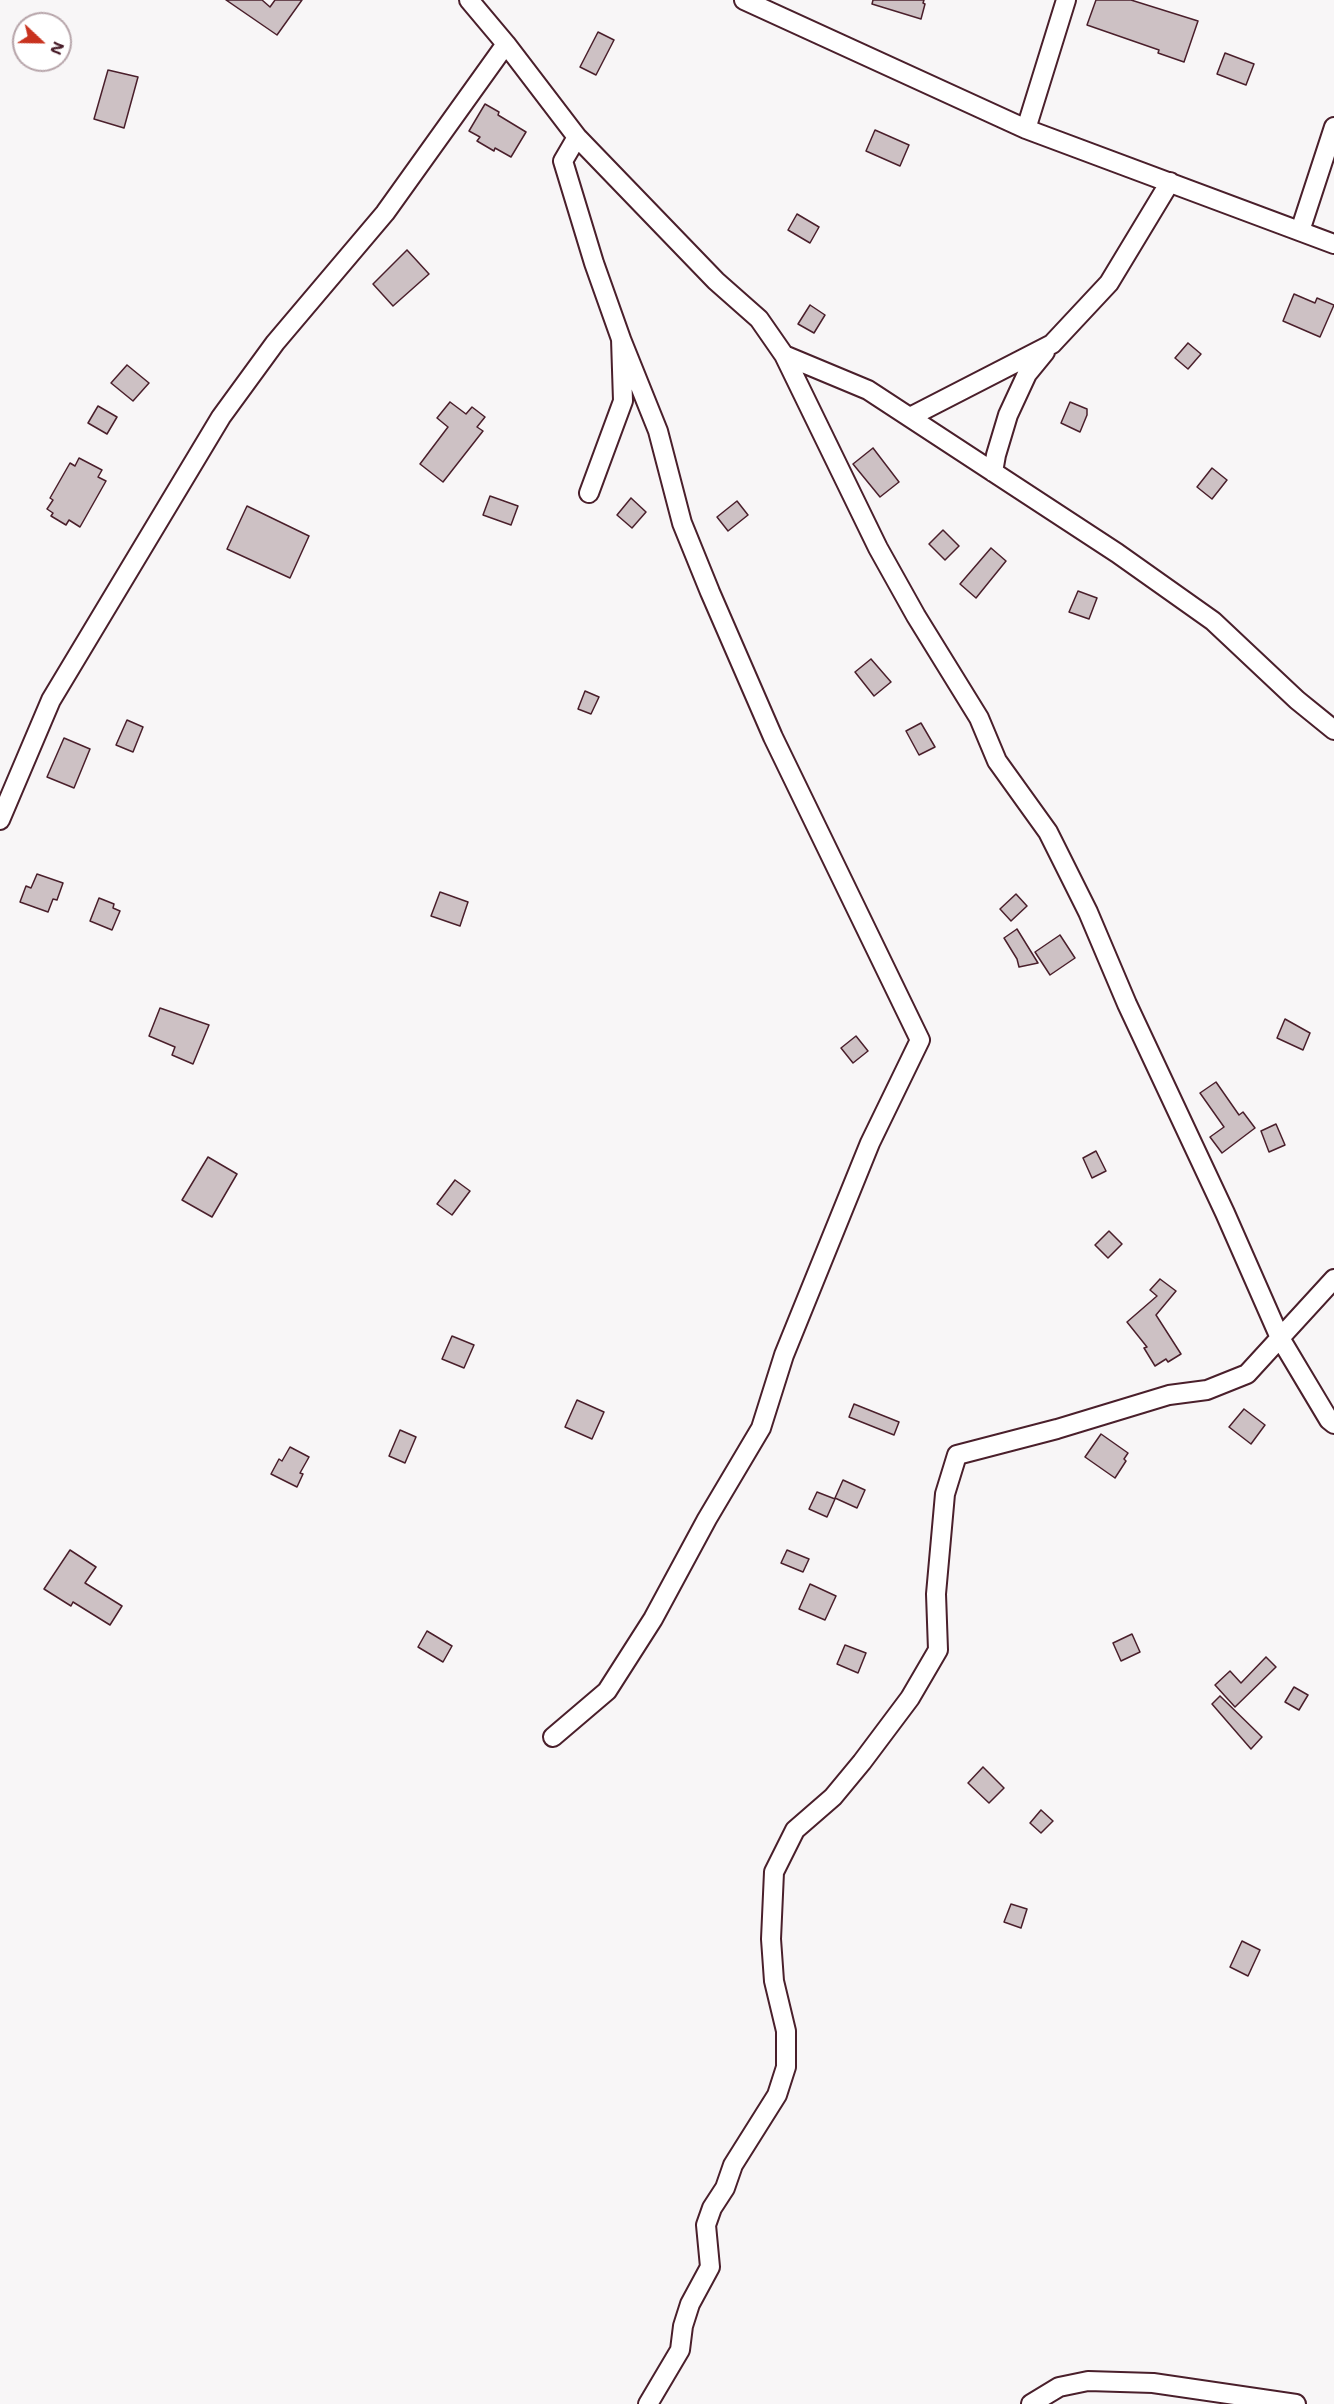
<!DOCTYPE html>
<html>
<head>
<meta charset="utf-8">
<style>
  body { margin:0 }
  #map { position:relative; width:1334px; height:2404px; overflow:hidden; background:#f8f6f7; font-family:"Shantell Sans",sans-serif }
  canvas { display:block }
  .north { position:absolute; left:12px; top:12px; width:60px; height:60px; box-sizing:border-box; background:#fff; border:2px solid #b7a5aa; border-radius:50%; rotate:112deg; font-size:16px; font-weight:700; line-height:24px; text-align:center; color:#4a1f2b }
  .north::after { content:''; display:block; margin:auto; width:21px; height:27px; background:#c8321e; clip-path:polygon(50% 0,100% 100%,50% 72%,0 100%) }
</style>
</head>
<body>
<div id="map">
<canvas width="1334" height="2404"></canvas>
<div class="north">N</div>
</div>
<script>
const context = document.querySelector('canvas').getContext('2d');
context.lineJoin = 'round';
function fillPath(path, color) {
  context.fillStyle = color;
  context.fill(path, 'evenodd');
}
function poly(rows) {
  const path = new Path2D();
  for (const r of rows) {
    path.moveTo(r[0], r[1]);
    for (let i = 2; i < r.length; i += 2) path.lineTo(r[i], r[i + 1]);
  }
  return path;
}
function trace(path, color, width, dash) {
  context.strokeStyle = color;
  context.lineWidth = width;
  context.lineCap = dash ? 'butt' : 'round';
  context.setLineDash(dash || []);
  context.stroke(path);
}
const building = poly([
  [226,0,262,0,270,7,275,0,302,0,277,35,226,0],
  [873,0,924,0,923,3,925,4,921,19,872,4,873,0],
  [1096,0,1131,0,1198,21,1184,62,1158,53,1159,50,1087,25,1096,0],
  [598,32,614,40,596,75,580,67,598,32],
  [1225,53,1254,64,1246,85,1217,74,1225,53],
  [108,70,138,77,124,128,94,119,108,70],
  [485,104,499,112,498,115,526,132,511,157,495,148,494,151,477,141,480,137,469,131,485,104],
  [875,130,909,145,900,166,866,151,875,130],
  [797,214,819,227,810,243,788,230,797,214],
  [407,250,429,274,393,306,373,284,407,250],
  [1294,294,1315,303,1317,298,1334,305,1320,337,1283,321,1294,294],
  [810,305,825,315,814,333,798,324,810,305],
  [1188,343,1201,354,1188,369,1175,358,1188,343],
  [127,365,149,383,133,401,111,383,127,365],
  [450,402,466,414,472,407,485,417,477,427,483,431,443,482,420,464,448,427,437,418,450,402],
  [1070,402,1087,409,1087,415,1080,432,1061,423,1070,402],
  [98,406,117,417,107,434,88,423,98,406],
  [873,448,899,482,880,497,853,464,873,448],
  [79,458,102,470,98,477,106,481,80,527,69,520,66,525,51,516,53,513,47,509,53,500,50,498,70,463,75,466,79,458],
  [1212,468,1227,480,1212,499,1197,487,1212,468],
  [490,496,518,506,511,525,483,515,490,496],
  [631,498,646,512,632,528,617,515,631,498],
  [737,501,748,515,728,531,717,517,737,501],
  [247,506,309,536,290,578,227,549,247,506],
  [943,530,959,546,945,560,929,544,943,530],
  [991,548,1006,561,976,598,960,584,991,548],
  [1078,591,1097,598,1089,619,1069,612,1078,591],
  [871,659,891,682,874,696,855,672,871,659],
  [585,691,599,697,591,714,578,709,585,691],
  [127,720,143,727,133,752,116,745,127,720],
  [921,723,935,747,919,755,906,731,921,723],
  [64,738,90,749,74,788,47,777,64,738],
  [37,874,63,883,57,900,53,899,48,912,20,902,26,886,31,888,37,874],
  [440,892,468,902,460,926,431,916,440,892],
  [1016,894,1027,906,1011,921,1000,909,1016,894],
  [99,898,114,904,113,908,120,911,112,930,90,921,99,898],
  [1017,929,1038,963,1019,967,1017,959,1004,938,1017,929],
  [1060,935,1075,958,1050,975,1035,952,1060,935],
  [160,1008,209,1025,193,1064,172,1055,175,1047,149,1036,160,1008],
  [1285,1019,1310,1033,1303,1050,1277,1038,1285,1019],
  [856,1036,868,1051,853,1063,841,1048,856,1036],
  [1216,1082,1239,1115,1243,1112,1255,1128,1222,1153,1210,1137,1224,1127,1200,1093,1216,1082],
  [1276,1124,1285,1145,1269,1152,1261,1131,1276,1124],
  [1096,1151,1106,1171,1092,1178,1083,1158,1096,1151],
  [208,1157,237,1174,212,1217,182,1200,208,1157],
  [455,1180,470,1191,452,1215,437,1204,455,1180],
  [1109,1231,1122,1244,1108,1258,1095,1245,1109,1231],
  [1160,1279,1176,1291,1156,1315,1181,1354,1168,1362,1166,1359,1155,1366,1144,1348,1147,1347,1127,1322,1157,1296,1150,1290,1160,1279],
  [452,1336,474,1345,464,1368,442,1359,452,1336],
  [577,1400,604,1412,592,1439,565,1427,577,1400],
  [854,1404,899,1422,894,1435,849,1417,854,1404],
  [1244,1409,1265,1425,1251,1444,1229,1427,1244,1409],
  [400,1430,416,1437,405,1463,389,1456,400,1430],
  [1101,1434,1128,1453,1124,1459,1126,1461,1115,1478,1085,1457,1101,1434],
  [290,1447,309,1457,300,1473,303,1474,297,1487,271,1474,279,1459,282,1461,290,1447],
  [843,1480,865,1490,857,1508,835,1498,843,1480],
  [817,1492,835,1499,827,1517,809,1509,817,1492],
  [70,1550,96,1567,85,1583,122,1606,110,1625,73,1602,71,1606,44,1589,70,1550],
  [787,1550,809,1559,803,1572,781,1563,787,1550],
  [810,1584,836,1596,825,1620,799,1609,810,1584],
  [427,1631,452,1646,443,1662,418,1647,427,1631],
  [1132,1634,1140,1652,1121,1661,1113,1643,1132,1634],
  [845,1645,866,1653,858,1673,837,1664,845,1645],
  [1266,1657,1276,1667,1235,1707,1215,1685,1230,1671,1241,1683,1266,1657],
  [1294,1687,1308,1695,1299,1710,1285,1702,1294,1687],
  [1220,1696,1262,1737,1251,1749,1212,1704,1220,1696],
  [983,1767,1004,1788,989,1803,968,1783,983,1767],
  [1041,1810,1053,1821,1041,1833,1030,1823,1041,1810],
  [1011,1904,1027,1909,1021,1928,1004,1922,1011,1904],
  [1242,1941,1260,1950,1248,1976,1230,1967,1242,1941]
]);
const street = poly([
  [469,0,506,44,577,137,716,281,759,319,784,355,868,390,1117,553,1213,621,1297,700,1334,730],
  [744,0,1026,129,1334,244],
  [1026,129,1066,0],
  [577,137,563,161,594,263,621,339,623,401,589,493],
  [1300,231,1334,127],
  [784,355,878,548,916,616,979,718,997,761,1048,832,1088,912,1127,1004,1225,1213,1280,1338,1329,1420,1334,1424],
  [910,417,1052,344,1109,283,1170,182],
  [993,472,996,455,1008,415,1027,374,1045,352],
  [0,820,51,700,221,417,275,343,385,213,506,44],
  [553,1737,607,1691,653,1619,707,1519,761,1428,784,1355,870,1143,920,1040,773,737,710,592,682,523,658,431,621,339],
  [648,2404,680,2350,683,2326,690,2304,710,2267,706,2225,712,2208,725,2188,733,2165,777,2095,786,2067,786,2031,774,1981,771,1939,774,1872,795,1830,833,1797,862,1762,910,1698,938,1650,936,1594,945,1494,957,1455,1057,1429,1169,1395,1207,1390,1247,1374,1334,1279],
  [1031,2404,1059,2387,1088,2381,1153,2383,1296,2404]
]);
fillPath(building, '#cdc1c4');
trace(building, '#4a1f2b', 1.5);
trace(street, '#4a1f2b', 22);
trace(street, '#fff', 18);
</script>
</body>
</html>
